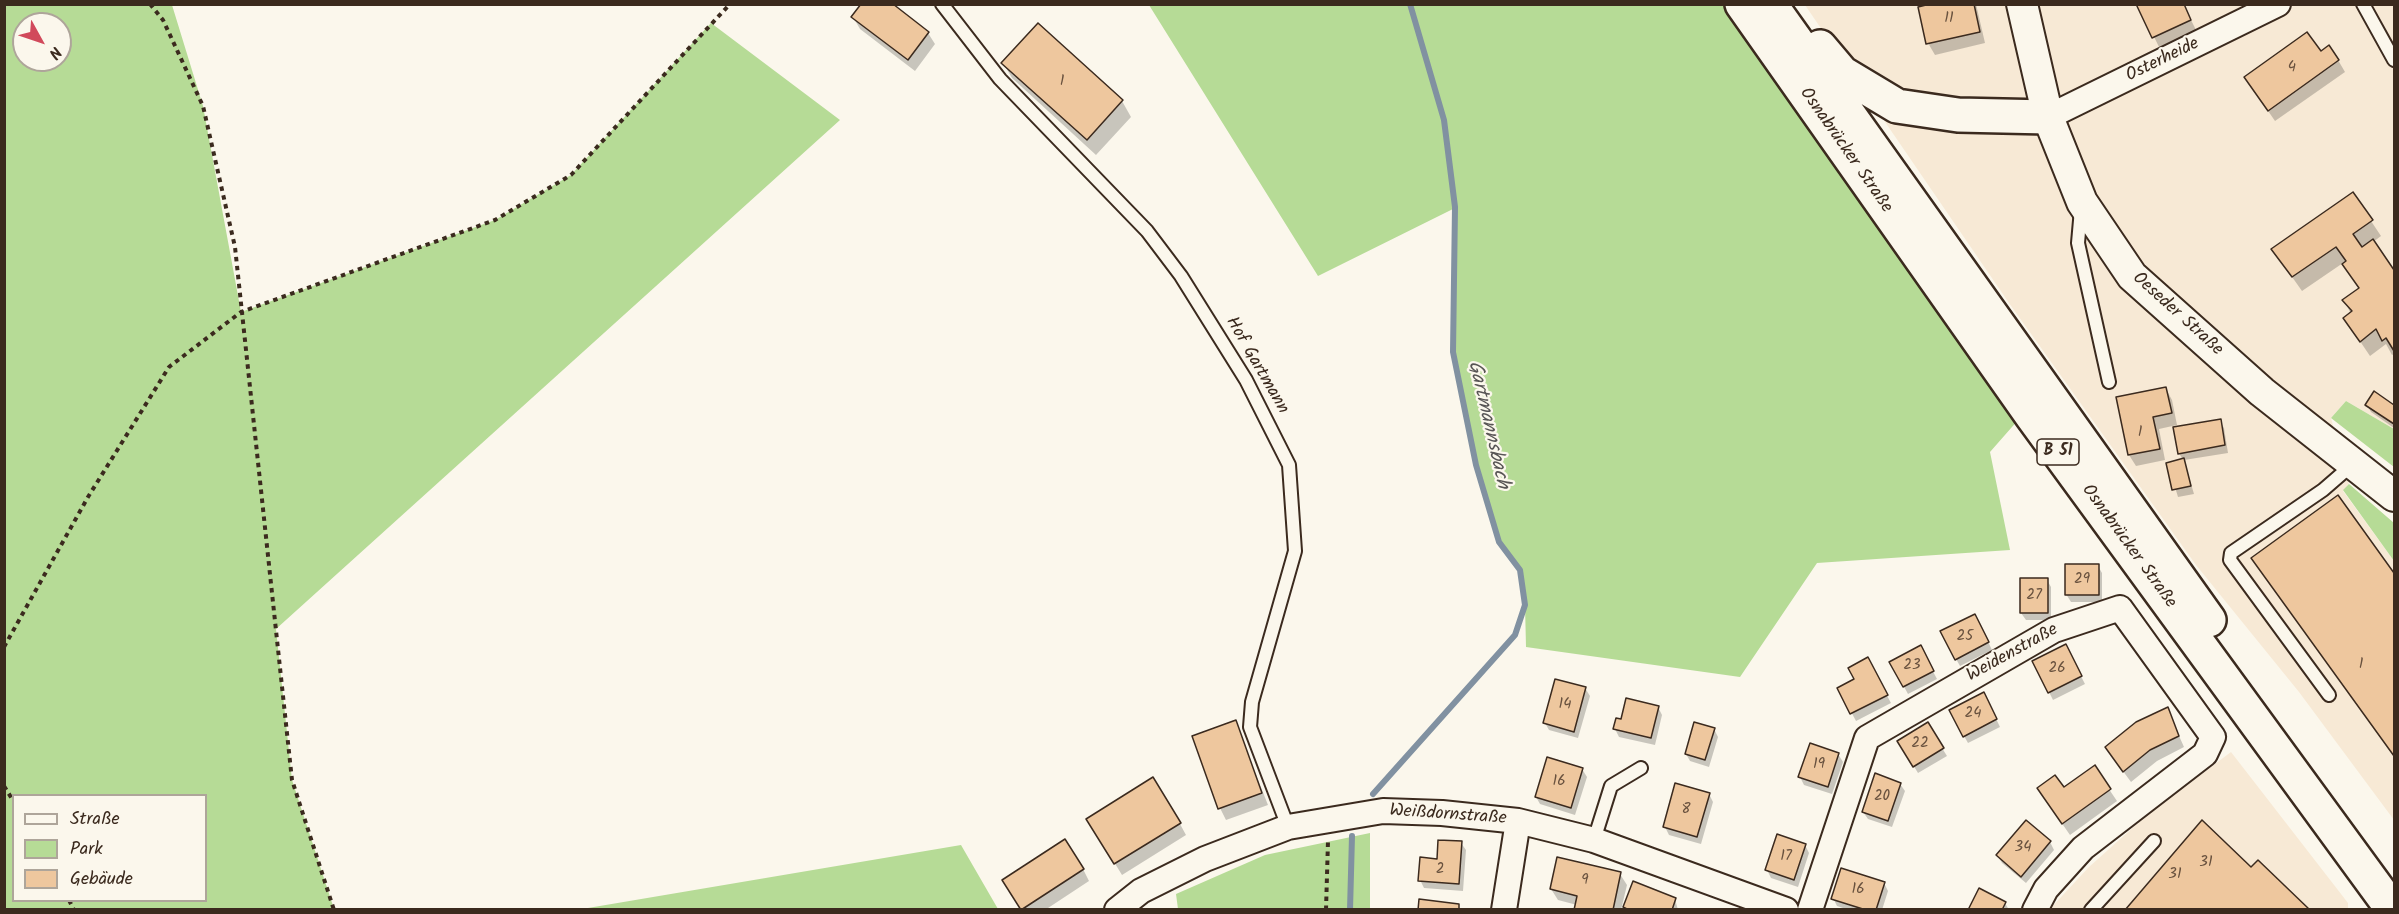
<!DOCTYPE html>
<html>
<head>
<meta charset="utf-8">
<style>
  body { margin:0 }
  #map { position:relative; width:2399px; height:914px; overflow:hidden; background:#fbf7ec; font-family:Kalam,sans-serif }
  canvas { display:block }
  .frame { position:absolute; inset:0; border:6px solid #3b2a1e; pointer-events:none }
  .legend { position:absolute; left:12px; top:794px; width:195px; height:108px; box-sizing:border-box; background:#fbf7ec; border:2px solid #aea59a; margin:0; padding:8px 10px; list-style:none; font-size:18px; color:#3b2a1e }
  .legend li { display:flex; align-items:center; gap:12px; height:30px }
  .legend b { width:30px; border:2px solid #aea59a }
  .north { position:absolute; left:12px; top:12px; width:60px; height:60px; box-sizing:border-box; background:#fbf7ec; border:2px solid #aea59a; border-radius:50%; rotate:130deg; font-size:16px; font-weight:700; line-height:24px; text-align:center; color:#3b2a1e }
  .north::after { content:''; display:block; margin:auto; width:21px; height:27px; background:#d1495b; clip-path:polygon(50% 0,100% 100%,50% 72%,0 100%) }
</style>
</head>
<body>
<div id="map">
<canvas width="2399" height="914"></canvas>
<div class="frame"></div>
<ul class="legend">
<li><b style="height:8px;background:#fbf7ec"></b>Straße</li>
<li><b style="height:16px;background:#b6db96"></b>Park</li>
<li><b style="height:16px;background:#eec79e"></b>Gebäude</li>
</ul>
<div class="north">N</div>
</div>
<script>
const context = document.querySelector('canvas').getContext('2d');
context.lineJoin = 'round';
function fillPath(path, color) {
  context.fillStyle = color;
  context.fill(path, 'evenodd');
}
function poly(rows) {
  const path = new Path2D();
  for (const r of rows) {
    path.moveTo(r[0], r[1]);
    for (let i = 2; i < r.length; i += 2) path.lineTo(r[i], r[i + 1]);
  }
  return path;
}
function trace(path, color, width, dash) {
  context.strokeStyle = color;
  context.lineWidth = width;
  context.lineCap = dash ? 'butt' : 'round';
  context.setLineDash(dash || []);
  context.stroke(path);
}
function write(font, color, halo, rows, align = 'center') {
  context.font = font + ' Kalam,sans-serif';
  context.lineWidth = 4.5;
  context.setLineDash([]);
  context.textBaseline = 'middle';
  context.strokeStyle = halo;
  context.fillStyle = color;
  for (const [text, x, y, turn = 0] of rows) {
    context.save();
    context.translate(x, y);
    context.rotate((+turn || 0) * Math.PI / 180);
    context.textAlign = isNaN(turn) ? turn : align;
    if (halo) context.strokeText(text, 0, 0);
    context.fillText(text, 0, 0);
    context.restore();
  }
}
const built = poly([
  [1805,5,2394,5,2394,429,2346,401,2331,418,2349,484,2343,491,2394,561,2394,820,2299,692,2196,565,2009,303],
  [2231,752,2348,903,2348,910,2049,910,2089,867,2147,815]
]);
const green = poly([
  [5,4,172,5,203,106,241,312,495,220,571,175,711,23,840,120,276,629,292,780,334,909,5,909],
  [24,24,60,24,60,60,24,60],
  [14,796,206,796,206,900,14,900],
  [1149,5,1725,5,2019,419,1990,452,2010,550,1817,563,1740,677,1526,647,1525,605,1520,570,1499,542,1476,465,1453,352,1455,208,1318,276],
  [2346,401,2394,429,2394,467,2331,418],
  [2349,484,2394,523,2394,561,2343,490],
  [1370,833,1370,909,1178,909,1176,894,1265,855],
  [961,845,998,909,582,909]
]);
const shadow = poly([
  [1937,4,1976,4,1985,43,1935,55,1928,43],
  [2138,4,2183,4,2197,32,2160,49],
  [853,17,928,33,935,44,915,71,860,29],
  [2321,53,2338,60,2345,72,2275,121,2253,89],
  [1003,63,1122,101,1131,117,1096,155,1012,78],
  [2353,194,2381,236,2373,242,2394,272,2394,354,2392,355,2386,344,2370,356,2345,319,2351,314,2344,300,2359,289,2343,263,2302,291,2273,250],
  [2166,389,2172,400,2177,425,2159,429,2165,460,2136,466,2129,455,2118,398],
  [2375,393,2394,406,2394,428,2371,412,2367,405],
  [2220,421,2224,428,2228,453,2184,460,2194,494,2178,497,2168,464,2183,460,2179,453],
  [2338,497,2394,576,2394,757,2253,559],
  [2098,566,2102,573,2102,602,2071,602,2066,594],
  [2047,580,2051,587,2051,620,2026,620,2021,613],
  [1979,623,1992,650,1960,666,1956,659],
  [1920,647,1937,679,1908,694,1891,663],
  [2069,653,2085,684,2053,700,2034,662],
  [1867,659,1891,703,1856,721,1839,689,1856,680],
  [1585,688,1590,696,1578,738,1549,730,1545,723],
  [1988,702,2000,727,1968,743,1964,736],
  [1658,707,1662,715,1655,745,1619,737,1615,729,1623,721],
  [2167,709,2184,747,2157,761,2131,782,2114,759],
  [1235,722,1268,805,1226,820,1220,808],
  [1927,724,1947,756,1918,773,1899,742],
  [1714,729,1718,737,1709,767,1690,761,1686,754],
  [1838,754,1843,762,1832,794,1804,785,1800,777],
  [2094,767,2117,801,2070,835,2045,799],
  [1582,769,1587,777,1575,815,1540,804,1536,797],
  [1900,784,1905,791,1892,827,1868,819,1863,812],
  [1709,794,1713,802,1701,844,1669,835,1665,827],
  [1180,824,1186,835,1122,875,1095,831],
  [2050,842,2054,850,2026,883,2002,863,1997,855],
  [1461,843,1466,850,1463,891,1424,888,1420,880],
  [1805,845,1809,853,1798,887,1771,878,1767,870],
  [1083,869,1089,881,1045,910,1021,910],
  [1620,874,1627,885,1621,910,1575,910,1577,905,1558,900,1551,889],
  [1884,883,1888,891,1882,910,1849,910,1837,906,1833,898],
  [1675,899,1678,910,1626,910,1624,907],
  [2005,903,2009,910,1969,910]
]);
const stream = poly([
  [1373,794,1515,635,1525,605,1520,570,1499,542,1476,465,1453,352,1455,207,1444,120,1410,4],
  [1350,910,1352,836]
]);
const building = poly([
  [861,4,893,4,929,32,908,60,851,17,861,4],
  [1930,4,1974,4,1980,32,1926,44,1918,7,1930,4],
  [2136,4,2184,4,2191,20,2152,38,2136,4],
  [1038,23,1123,100,1087,140,1001,63,1038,23],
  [2307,32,2321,51,2329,45,2339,60,2268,111,2244,77,2307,32],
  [2353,192,2373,220,2353,234,2362,247,2373,239,2394,270,2394,351,2386,338,2382,341,2376,329,2360,342,2343,318,2352,311,2342,300,2359,288,2342,264,2346,261,2336,247,2292,277,2271,249,2353,192],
  [2166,387,2172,413,2153,417,2160,449,2128,455,2116,397,2166,387],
  [2374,391,2394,405,2394,424,2365,405,2374,391],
  [2221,419,2225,445,2178,454,2173,427,2221,419],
  [2184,458,2191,486,2172,490,2166,463,2184,458],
  [2338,495,2394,573,2394,756,2251,558,2338,495],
  [2065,564,2099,564,2099,595,2065,595,2065,564],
  [2020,578,2048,578,2048,613,2020,613,2020,578],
  [1975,614,1989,642,1955,660,1940,631,1975,614],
  [2066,644,2082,676,2048,693,2032,661,2066,644],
  [1921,645,1934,671,1903,687,1889,662,1921,645],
  [1868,657,1888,695,1850,714,1837,688,1854,679,1848,668,1868,657],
  [1555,679,1586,687,1574,732,1543,723,1555,679],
  [1984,692,1997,719,1963,737,1949,710,1984,692],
  [1626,698,1659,706,1651,738,1613,729,1616,718,1621,719,1626,698],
  [2168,707,2179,736,2150,750,2123,772,2105,747,2136,722,2168,707],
  [1236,720,1262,793,1218,809,1192,736,1236,720],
  [1694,722,1715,728,1705,760,1685,754,1694,722],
  [1928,722,1944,748,1913,767,1897,741,1928,722],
  [1810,743,1839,753,1828,787,1798,777,1810,743],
  [1547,757,1583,768,1571,808,1535,797,1547,757],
  [2095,765,2111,789,2062,824,2037,788,2055,775,2064,787,2095,765],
  [1875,773,1901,783,1888,821,1862,812,1875,773],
  [1153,777,1181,823,1114,864,1086,819,1153,777],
  [1675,783,1710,793,1697,837,1663,827,1675,783],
  [2026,820,2051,841,2021,877,1996,855,2026,820],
  [2202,820,2251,867,2258,860,2310,910,2125,910,2202,820],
  [1777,834,1806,844,1794,880,1765,870,1777,834],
  [1065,839,1084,869,1021,910,1002,880,1065,839],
  [1438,840,1462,841,1459,884,1418,881,1420,857,1437,859,1438,840],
  [1557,857,1621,872,1613,910,1574,910,1577,896,1550,889,1557,857],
  [1841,868,1885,882,1876,910,1866,910,1831,899,1841,868],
  [1633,881,1676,898,1672,910,1629,910,1623,907,1633,881],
  [1979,888,2006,902,2002,910,1968,910,1979,888],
  [1419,899,1459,904,1459,910,1418,910,1419,899]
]);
const path = poly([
  [150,4,163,20,203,106,235,247,292,780,334,910],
  [4,647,88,497,169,367,241,312,495,220,571,175,730,4],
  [4,786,14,802],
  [69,900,74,910],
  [1326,910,1328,841]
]);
const service = poly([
  [942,4,1000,79,1147,231,1181,276,1246,380,1289,465,1295,551,1252,702,1250,727,1288,827],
  [2363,4,2394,60],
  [2081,209,2078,243,2109,382],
  [2329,695,2230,560,2231,553,2323,490,2353,464],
  [1594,840,1611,786,1641,768],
  [2091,910,2154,841]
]);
const minor = poly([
  [2048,117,2278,4],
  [1117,910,1141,891,1205,859,1288,827,1383,811,1442,813,1518,821,1594,840,1786,910],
  [1504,910,1518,821],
  [1810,910,1867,738,2054,630,2120,608,2213,737,2205,754,2083,848,2046,889,2035,910]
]);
const tertiary = poly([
  [2022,4,2048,117,2082,202,2132,276,2262,392,2394,496]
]);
const trunk = poly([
  [1742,4,2032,416,2393,910],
  [1770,4,2209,620],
  [1820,47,1842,73,1897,106,1958,115,2048,117]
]);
const numberNames = [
  ["11",1949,19],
  ["4",2292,68],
  ["1",1062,82],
  ["1",2140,433],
  ["29",2082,580],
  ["27",2034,596],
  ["25",1965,637],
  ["1",2361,665],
  ["23",1912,666],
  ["26",2057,669],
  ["14",1565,705],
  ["24",1973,714],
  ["22",1920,744],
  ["19",1819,765],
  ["16",1559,782],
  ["20",1882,797],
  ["8",1686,810],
  ["34",2023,848],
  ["17",1786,857],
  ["31",2206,863],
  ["2",1440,870],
  ["31",2175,875],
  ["9",1585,881],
  ["16",1858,890]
];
const shields = [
  [2058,452,42]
];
const shieldNames = [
  ["B 51",2058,452]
];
const streetNames = [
  ["Osterheide",2163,61,-26],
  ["Osnabrücker Straße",1845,151,55],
  ["Oeseder Straße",2177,315,42],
  ["Hof Gartmann",1256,366,60],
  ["Osnabrücker Straße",2128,547,54],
  ["Weidenstraße",2013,654,-29],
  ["Weißdornstraße",1448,816,4]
];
const waterNames = [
  ["Gartmannsbach",1487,425,77]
];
fillPath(built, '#f7e9d5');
fillPath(green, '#b6db96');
fillPath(shadow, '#0003');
trace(stream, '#8191a1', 6);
fillPath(building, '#eec79e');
trace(building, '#3b2a1e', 1.5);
trace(service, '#3b2a1e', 16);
trace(minor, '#3b2a1e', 28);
trace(tertiary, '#3b2a1e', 34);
trace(trunk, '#3b2a1e', 38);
trace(path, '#3b2a1e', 4, [4.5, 4.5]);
trace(service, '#fbf7ec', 12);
trace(minor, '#fbf7ec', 24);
trace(tertiary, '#fbf7ec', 30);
trace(trunk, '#fbf7ec', 33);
write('15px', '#68513e', null, numberNames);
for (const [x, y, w] of shields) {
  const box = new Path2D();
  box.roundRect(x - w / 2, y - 13, w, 26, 4.5);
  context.fillStyle = '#fbf7ec';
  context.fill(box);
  trace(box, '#3b2a1e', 1.5);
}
write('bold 16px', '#3b2a1e', null, shieldNames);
write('18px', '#3b2a1e', '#fbf7ec', streetNames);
write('italic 20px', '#585555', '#fbf7ec', waterNames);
</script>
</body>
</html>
